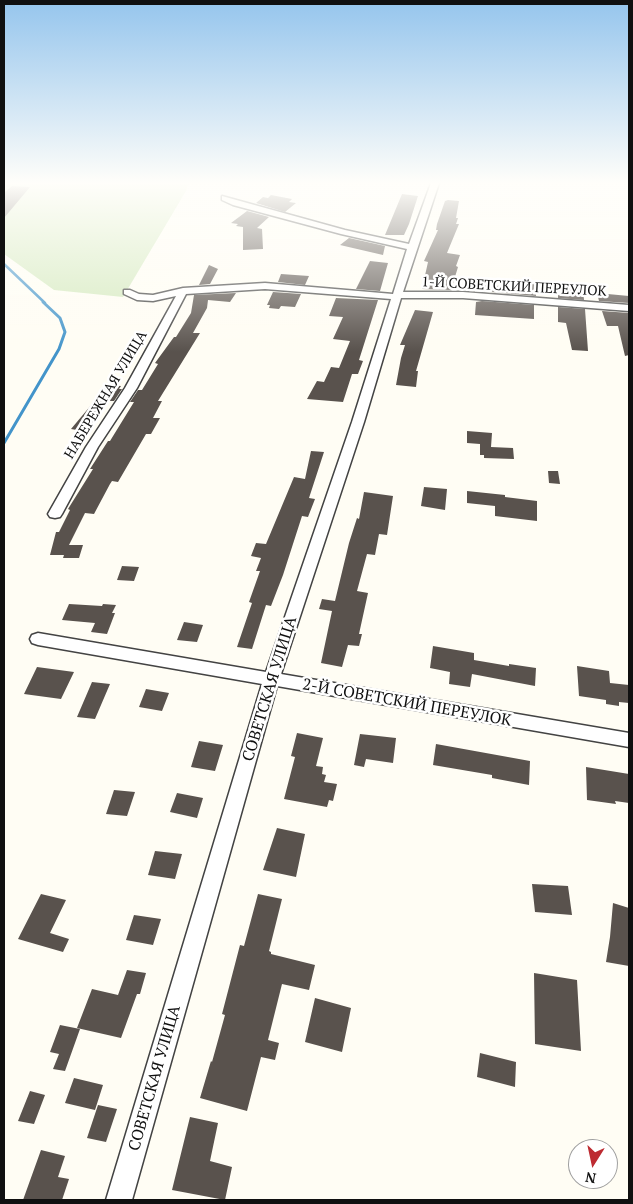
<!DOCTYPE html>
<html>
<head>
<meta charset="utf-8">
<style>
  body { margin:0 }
  #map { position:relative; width:633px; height:1204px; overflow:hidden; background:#fffdf4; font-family:"PT Serif",serif }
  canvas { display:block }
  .frame { position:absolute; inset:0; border:5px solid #101010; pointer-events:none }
  .north { position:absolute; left:568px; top:1139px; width:50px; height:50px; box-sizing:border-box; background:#fff; border:1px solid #9f9f9f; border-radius:50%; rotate:190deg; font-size:14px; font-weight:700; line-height:20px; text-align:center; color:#101010 }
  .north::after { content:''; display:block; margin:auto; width:18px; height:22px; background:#bd2b32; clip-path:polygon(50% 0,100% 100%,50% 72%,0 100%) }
</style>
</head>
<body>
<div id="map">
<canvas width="633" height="1204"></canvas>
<div class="frame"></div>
<div class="north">N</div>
</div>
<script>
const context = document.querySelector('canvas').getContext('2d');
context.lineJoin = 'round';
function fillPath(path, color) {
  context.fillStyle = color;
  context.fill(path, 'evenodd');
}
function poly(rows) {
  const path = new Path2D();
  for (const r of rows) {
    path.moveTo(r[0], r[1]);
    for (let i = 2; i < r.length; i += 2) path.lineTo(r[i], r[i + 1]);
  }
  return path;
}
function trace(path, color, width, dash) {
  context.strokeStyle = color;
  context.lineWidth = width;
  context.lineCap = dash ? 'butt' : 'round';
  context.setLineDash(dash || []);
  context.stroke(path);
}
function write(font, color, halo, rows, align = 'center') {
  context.font = font + ' "PT Serif",serif';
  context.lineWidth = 5;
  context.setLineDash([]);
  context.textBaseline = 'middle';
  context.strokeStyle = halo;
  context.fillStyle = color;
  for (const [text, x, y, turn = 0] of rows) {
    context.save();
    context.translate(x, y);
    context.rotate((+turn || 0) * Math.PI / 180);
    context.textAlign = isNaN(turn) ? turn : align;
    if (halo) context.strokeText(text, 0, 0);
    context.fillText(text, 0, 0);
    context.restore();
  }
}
const green = poly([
  [4,183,189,183,186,191,123,297,54,290,4,254]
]);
const streamFar1 = poly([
  [4,264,45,303]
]);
const stream = poly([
  [4,443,59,349,65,332,60,318,43,302]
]);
const building = poly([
  [12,186,30,187,4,218,4,193],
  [402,194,418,196,409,224,404,235,385,235],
  [271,195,292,199,289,202,296,203,285,212,256,203,263,197,268,198],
  [448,200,459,201,456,218,458,218,456,224,459,224,447,253,460,255,456,266,458,267,451,290,422,289,428,262,424,261,438,230,436,230,437,224,445,201],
  [247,211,269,217,257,228,262,229,263,249,243,250,243,227,236,226,238,224,231,223],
  [349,238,385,246,383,255,340,245],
  [370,261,388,263,380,291,356,289],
  [209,265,218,269,210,284,199,285],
  [281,274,309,276,305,285,278,282],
  [522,282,535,282,536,296,481,291,480,285,523,287],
  [559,286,583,289,584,300,558,298,558,294,560,294],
  [273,292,301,294,295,307,281,306,279,309,269,308,270,305,267,305],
  [236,293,230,302,208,300,207,308,193,333,200,333,158,401,162,401,153,418,160,418,151,434,146,434,118,482,112,481,110,484,94,514,85,513,69,545,83,545,79,558,63,558,64,555,50,555,56,532,59,532,70,510,68,509,93,469,90,469,108,441,110,441,134,402,130,402,138,390,142,390,158,364,155,363,174,337,176,337,191,313,194,295],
  [597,293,629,296,629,303,599,301],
  [336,298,378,300,359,360,363,361,358,374,352,374,343,402,307,399,317,381,324,382,331,367,339,368,350,341,333,339,343,317,329,316],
  [482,301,534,305,534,319,475,315,476,302],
  [558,307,585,309,588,351,572,350,566,323,558,322],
  [415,310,433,312,416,371,418,371,416,387,396,385,401,358,405,345,400,345],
  [602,311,629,313,629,355,625,356,618,326,607,326],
  [106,385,121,386,119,389,122,389,114,401,108,401,88,432,71,429,92,404,95,404],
  [467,431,492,433,491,447,513,448,514,459,484,458,484,455,480,455,480,444,467,443],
  [311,451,324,452,309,498,315,499,308,517,302,516,283,575,271,606,266,605,252,649,237,647,252,603,249,602,260,571,256,571,261,558,251,556,256,543,266,544,294,477,305,479],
  [548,471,558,471,560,484,549,483],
  [424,487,447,489,445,510,421,506],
  [467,491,505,495,505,497,537,501,537,521,495,516,495,506,467,503],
  [364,492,393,496,387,535,379,534,375,555,367,554,357,591,368,593,359,634,362,634,359,646,348,645,342,667,321,663,332,611,319,609,322,599,335,601,349,543,357,518,359,519],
  [122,566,139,567,134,581,117,580],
  [69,604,102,606,103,604,116,605,112,613,115,613,107,634,91,632,95,623,62,620],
  [184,622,203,625,197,642,177,640],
  [433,646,474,653,474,660,509,666,509,664,536,668,535,686,472,674,470,687,449,684,450,672,430,668],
  [577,666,609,671,610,683,629,685,629,703,619,702,619,706,606,704,606,700,579,696],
  [37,667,74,672,61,699,24,694],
  [92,682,110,684,95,719,77,717],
  [146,689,169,693,162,711,139,707],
  [297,733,323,738,316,766,323,767,322,774,326,775,324,782,337,784,333,801,329,800,327,807,284,799,295,757,291,756],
  [360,734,396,738,393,763,366,759,364,767,354,765],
  [199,741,223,745,215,771,191,767],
  [436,744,530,761,529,785,492,778,492,775,433,765],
  [586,767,629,774,629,803,615,801,616,804,587,800],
  [114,790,135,792,127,816,106,814],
  [177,793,203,798,197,818,170,812],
  [277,828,305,834,296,877,263,870],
  [155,851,182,854,175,879,148,875],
  [532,884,568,886,572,915,535,912],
  [41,894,66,900,50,933,69,939,63,952,18,939],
  [258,894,282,899,269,951,271,952,271,954,315,965,309,990,282,984,268,1040,279,1043,275,1060,261,1057,247,1111,200,1098,211,1061,212,1062,225,1015,222,1014,240,945,244,946],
  [613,903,629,908,629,966,606,962,610,937],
  [134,915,161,919,153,945,126,940],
  [127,970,146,973,140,994,137,994,121,1038,77,1028,92,989,118,995],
  [534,973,577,980,581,1051,535,1044],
  [315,998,351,1008,342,1052,305,1042],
  [60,1025,80,1029,65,1071,53,1069,59,1054,50,1052],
  [480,1053,516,1062,515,1087,477,1077],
  [74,1078,103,1085,95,1110,65,1103],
  [30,1091,45,1095,34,1124,18,1121],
  [98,1105,117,1109,106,1142,87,1138],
  [190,1117,218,1123,210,1161,232,1167,225,1200,172,1190],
  [41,1150,65,1156,58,1177,69,1179,62,1200,23,1200]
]);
const minor = poly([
  [431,183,439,183,403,292,463,292,629,305,629,311,463,298,401,298,364,422,281,674,629,733,629,747,277,686,132,1200,106,1200,262,684,38,645,32,643,30,639,32,635,38,633,266,672,352,422,391,299,265,289,186,294,137,388,98,447,62,514,60,517,55,518,50,517,48,514,86,447,125,388,176,296,153,301,137,300,124,294,124,290,130,290,139,294,153,295,183,288,265,283,393,294,407,249,341,234,233,205,222,200,222,196,345,230,409,244,431,183]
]);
const farStreetnames = [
  ["1-Й СОВЕТСКИЙ ПЕРЕУЛОК",514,287,3],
  ["НАБЕРЕЖНАЯ УЛИЦА",106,395,-59]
];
const streetNames = [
  ["СОВЕТСКАЯ УЛИЦА",270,689,-73],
  ["2-Й СОВЕТСКИЙ ПЕРЕУЛОК",407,703,10],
  ["СОВЕТСКАЯ УЛИЦА",155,1078,-74]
];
fillPath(green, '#d4e9be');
trace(streamFar1, '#4394ca', 2.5);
trace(stream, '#4394ca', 3);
fillPath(building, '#59524d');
trace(minor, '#434343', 3);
fillPath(minor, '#fff');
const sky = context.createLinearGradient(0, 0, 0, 352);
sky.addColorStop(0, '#95c5ed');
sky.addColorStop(0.52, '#fffefa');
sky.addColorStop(1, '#fffefa00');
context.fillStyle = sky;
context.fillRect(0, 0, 633, 352);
write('14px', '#101010', '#fff', farStreetnames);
write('16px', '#101010', '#fff', streetNames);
</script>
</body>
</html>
